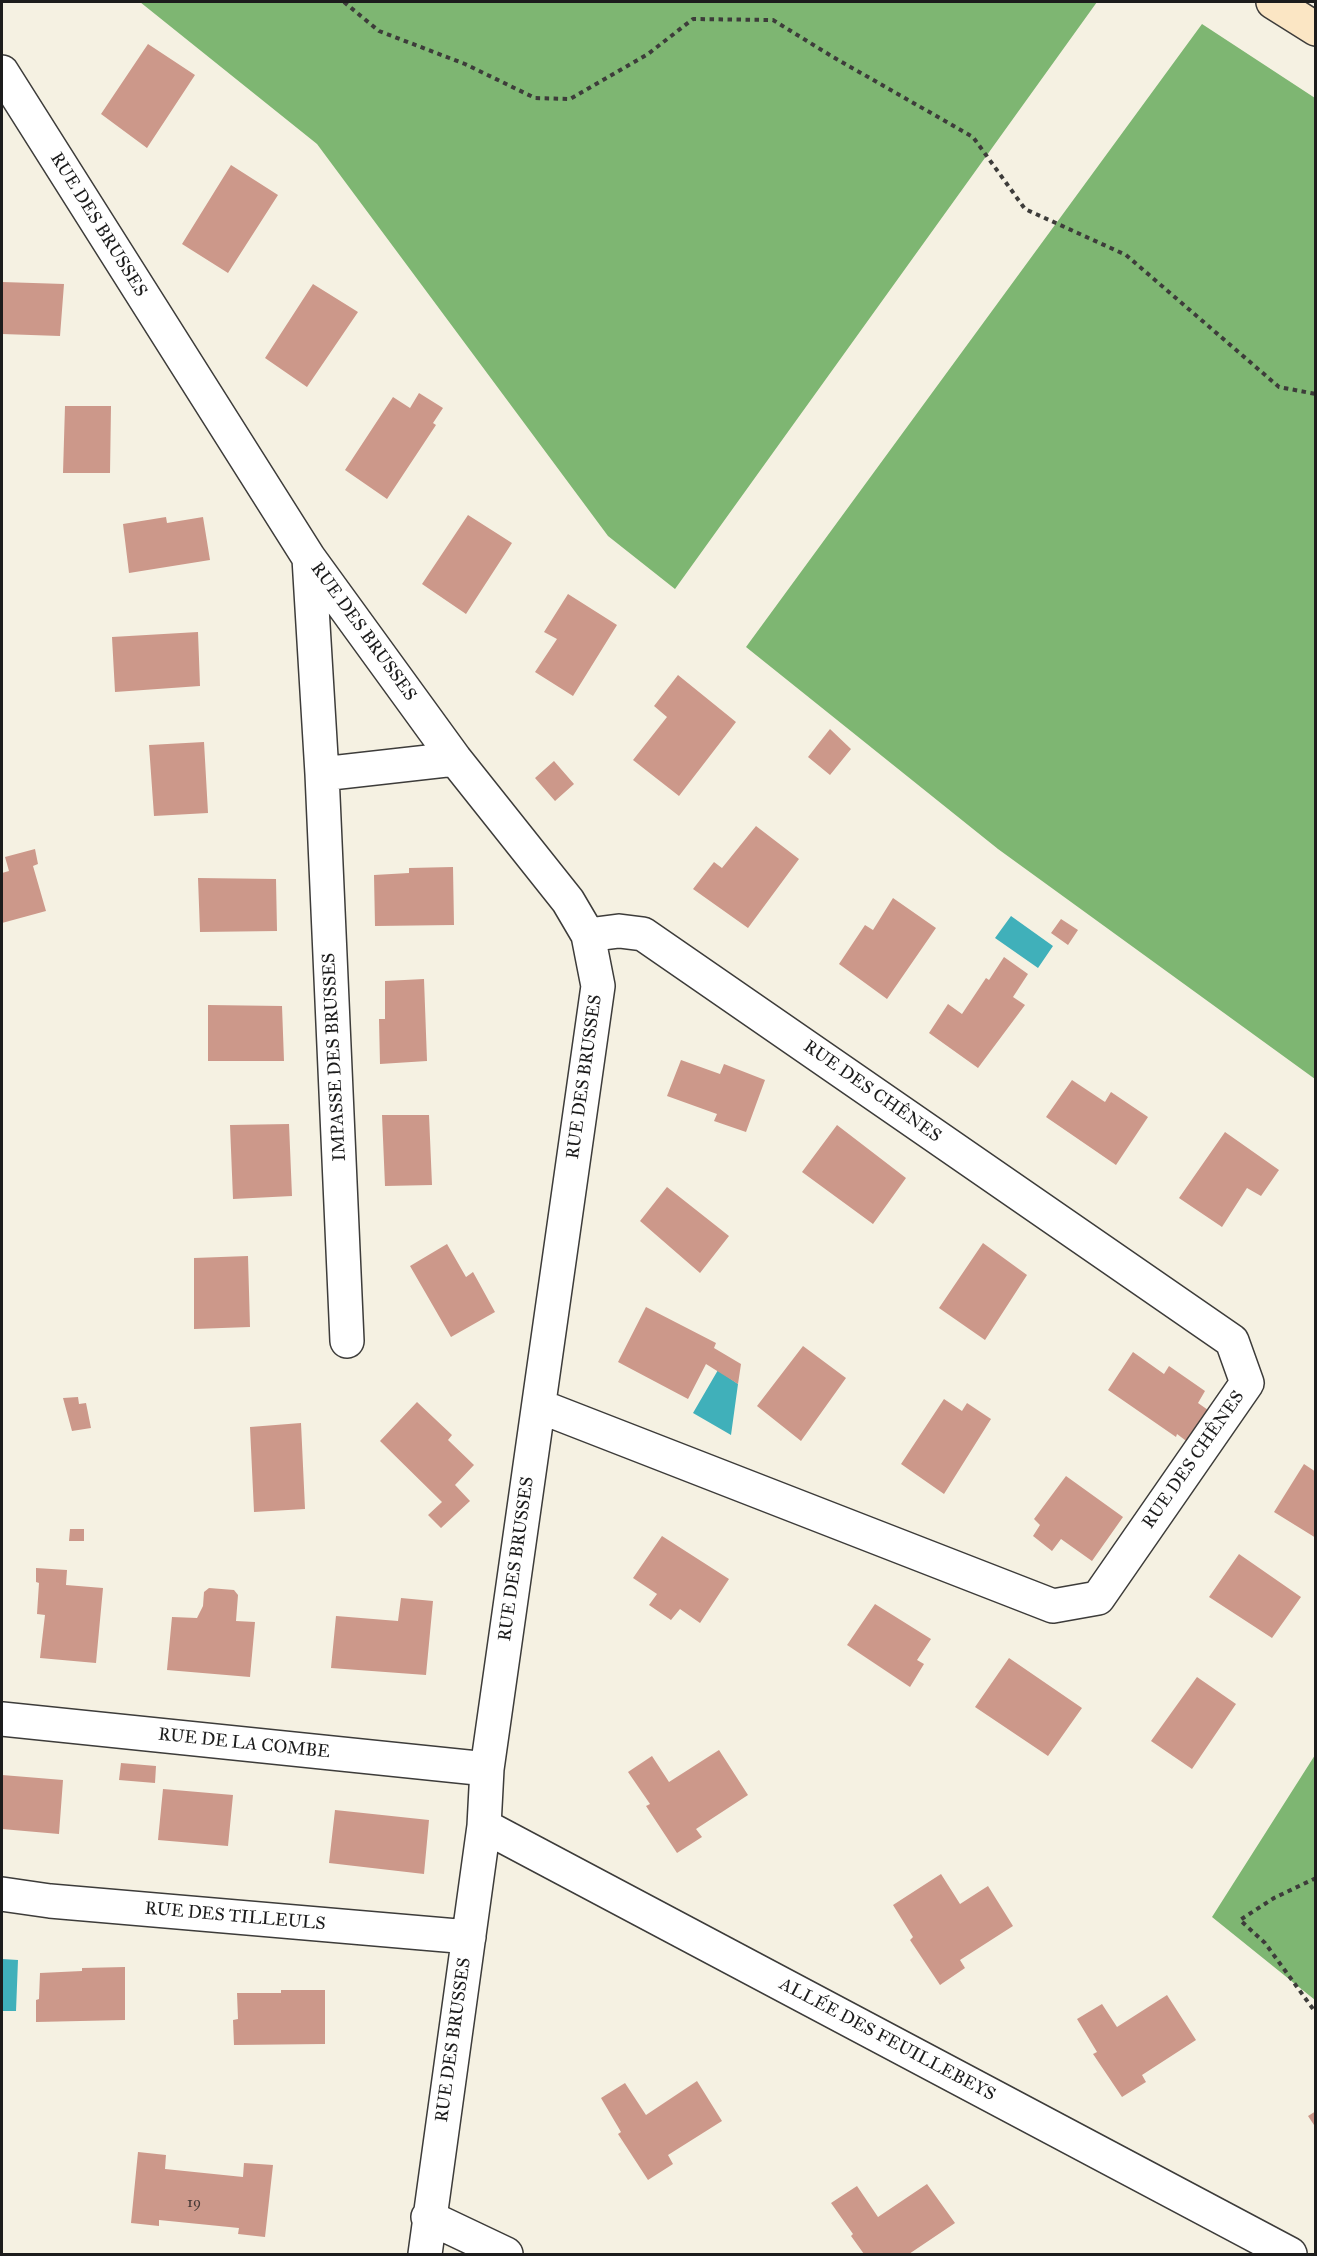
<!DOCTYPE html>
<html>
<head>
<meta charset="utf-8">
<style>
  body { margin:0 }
  #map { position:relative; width:1317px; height:2256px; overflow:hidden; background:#f5f1e2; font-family:"IM FELL Great Primer",serif }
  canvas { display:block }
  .frame { position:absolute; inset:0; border:3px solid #1c1c1c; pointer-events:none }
</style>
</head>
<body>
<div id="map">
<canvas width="1317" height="2256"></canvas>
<div class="frame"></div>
</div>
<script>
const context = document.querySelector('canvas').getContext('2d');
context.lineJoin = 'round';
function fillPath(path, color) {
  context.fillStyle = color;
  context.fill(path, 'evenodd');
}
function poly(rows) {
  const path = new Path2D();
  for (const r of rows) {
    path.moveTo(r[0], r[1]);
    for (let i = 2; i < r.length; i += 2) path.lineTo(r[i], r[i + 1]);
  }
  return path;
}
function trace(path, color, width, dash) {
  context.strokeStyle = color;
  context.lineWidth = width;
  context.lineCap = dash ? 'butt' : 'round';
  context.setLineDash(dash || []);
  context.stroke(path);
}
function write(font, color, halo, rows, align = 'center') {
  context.font = font + ' "IM FELL Great Primer",serif';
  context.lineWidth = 4.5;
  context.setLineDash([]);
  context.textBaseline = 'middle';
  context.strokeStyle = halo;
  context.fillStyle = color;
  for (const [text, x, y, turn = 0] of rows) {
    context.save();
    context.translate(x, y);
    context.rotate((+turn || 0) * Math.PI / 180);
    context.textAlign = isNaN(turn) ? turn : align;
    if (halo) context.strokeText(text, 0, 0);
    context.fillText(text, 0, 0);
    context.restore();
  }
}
const forest = poly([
  [140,2,1097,2,675,589,608,536,317,144],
  [1202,24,1315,98,1315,1079,998,849,746,647],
  [1315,1755,1315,2000,1212,1917]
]);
const water = poly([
  [1011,916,1053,946,1038,968,995,938],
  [718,1370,738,1384,731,1435,693,1413],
  [2,1959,18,1960,16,2011,2,2011]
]);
const building = poly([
  [148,44,195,75,147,148,101,114],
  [231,165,278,195,228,273,182,244],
  [2,282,64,284,60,336,2,334],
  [313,284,358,312,307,387,265,358],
  [419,393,443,408,433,423,436,425,387,499,345,470,393,397,410,408],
  [65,406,111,406,110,473,63,473],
  [468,515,512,543,466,614,422,584],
  [166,517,167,523,203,517,210,560,129,573,123,524],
  [568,594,617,625,573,696,535,672,557,639,544,632],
  [198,632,200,686,115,692,112,637],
  [678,675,736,722,679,796,633,760,667,717,654,706],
  [830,729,851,749,830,775,808,757],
  [204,742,208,813,154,816,149,745],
  [554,761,574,784,555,801,535,778],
  [756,826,799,859,748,928,693,889,714,862,722,868],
  [35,849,38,864,33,866,46,911,2,923,2,873,9,871,5,857],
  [453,867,454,925,375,926,374,875,409,873,409,868],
  [198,878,276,879,277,931,200,932],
  [893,898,936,928,887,999,839,964,865,925,873,930],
  [1061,919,1078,930,1068,945,1051,933],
  [1004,957,1028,974,1013,997,1025,1005,978,1068,929,1033,948,1004,962,1014,986,978,989,980],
  [424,979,427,1061,380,1064,379,1019,385,1019,385,981],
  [208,1005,282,1006,284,1061,208,1061],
  [681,1060,720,1074,724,1064,765,1080,746,1132,714,1121,717,1114,667,1096],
  [1072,1080,1105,1102,1111,1092,1148,1117,1116,1165,1046,1117],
  [382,1115,429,1115,432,1185,385,1186],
  [289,1124,292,1196,233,1199,230,1125],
  [837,1125,906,1178,873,1224,802,1172],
  [1225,1132,1279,1170,1261,1196,1247,1188,1222,1227,1179,1198],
  [667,1187,729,1236,700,1273,640,1221],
  [983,1243,1027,1275,985,1340,939,1308],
  [447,1244,466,1277,473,1272,495,1312,451,1337,410,1266],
  [248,1256,250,1327,194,1329,194,1258],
  [646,1307,716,1343,714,1348,741,1364,738,1384,706,1364,688,1399,618,1362],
  [803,1346,846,1378,801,1441,757,1406],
  [1133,1352,1164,1374,1169,1366,1205,1391,1198,1403,1218,1417,1197,1449,1177,1434,1176,1437,1108,1390],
  [78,1397,79,1404,86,1403,91,1428,72,1431,63,1398],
  [944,1399,962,1411,967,1403,991,1419,944,1494,901,1464],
  [417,1402,452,1435,448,1440,474,1465,455,1485,470,1501,441,1528,428,1515,442,1502,380,1441],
  [301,1423,305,1509,254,1512,250,1427],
  [1304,1464,1316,1472,1316,1538,1274,1512],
  [1066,1476,1123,1517,1092,1561,1061,1539,1052,1551,1033,1536,1040,1525,1034,1519],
  [70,1529,84,1529,84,1541,69,1541],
  [662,1536,729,1579,700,1623,680,1609,671,1620,649,1605,657,1594,633,1578],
  [1239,1554,1301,1597,1272,1638,1209,1597],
  [36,1568,67,1570,66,1585,103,1588,96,1663,40,1658,45,1615,37,1614,39,1583,36,1582],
  [209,1588,234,1590,238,1595,236,1621,255,1622,250,1677,167,1670,172,1617,197,1618,203,1606,204,1592],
  [401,1598,433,1601,426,1675,331,1668,336,1616,398,1621],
  [875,1604,931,1639,917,1660,924,1664,910,1687,847,1645],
  [1009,1658,1082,1708,1048,1756,975,1707],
  [1197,1677,1236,1704,1192,1769,1151,1741],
  [719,1750,748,1795,696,1829,702,1837,677,1853,646,1806,650,1804,628,1772,652,1756,669,1782],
  [121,1763,156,1766,155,1783,119,1780],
  [2,1775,63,1780,59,1834,2,1829],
  [163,1789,233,1795,228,1846,158,1840],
  [335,1810,429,1820,424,1874,329,1863],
  [941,1874,960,1904,988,1886,1013,1926,960,1960,965,1968,940,1985,910,1940,913,1937,893,1905],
  [125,1967,125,2020,36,2022,36,2000,39,1999,40,1973,82,1971,82,1968],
  [281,1990,325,1990,325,2044,234,2045,233,2020,238,2019,237,1993,281,1993],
  [1167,1995,1196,2040,1142,2075,1146,2082,1122,2097,1093,2054,1097,2052,1077,2019,1102,2004,1117,2027],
  [697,2081,722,2121,668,2155,673,2164,648,2180,618,2134,621,2132,601,2098,625,2083,646,2115],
  [1316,2111,1316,2128,1308,2116],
  [138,2152,166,2155,165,2169,243,2177,244,2163,273,2165,265,2237,238,2234,239,2228,159,2220,159,2226,131,2223],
  [927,2184,955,2223,909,2254,864,2254,851,2236,853,2234,831,2203,857,2186,878,2217]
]);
const path = poly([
  [344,2,379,31,465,64,535,98,570,99,648,54,693,19,773,20,833,57,973,137,1025,209,1126,255,1279,387,1316,394],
  [1316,1878,1274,1898,1240,1920,1265,1943,1316,2013]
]);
const street = poly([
  [2,72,309,558,455,759,568,901,588,935,598,986,487,1769,484,1826,425,2254],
  [309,558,322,774,347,1341],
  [322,774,455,759],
  [539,1406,1053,1606,1098,1598,1247,1383,1232,1341,643,934,619,931,588,935],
  [2,1719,487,1769],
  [484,1826,1290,2254],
  [2,1894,50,1901,469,1937],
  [428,2217,506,2254]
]);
const secondary = poly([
  [1273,2,1316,29]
]);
const numberNames = [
  ["19",194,2203]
];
const streetNames = [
  ["RUE DES BRUSSES",98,225,58],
  ["RUE DES BRUSSES",363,632,54],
  ["IMPASSE DES BRUSSES",335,1057,-93],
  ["RUE DES BRUSSES",585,1077,-82],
  ["RUE DES CHÊNES",872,1092,35],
  ["RUE DES CHÊNES",1194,1460,-55],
  ["RUE DES BRUSSES",517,1559,-82],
  ["RUE DE LA COMBE",244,1744,6],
  ["RUE DES TILLEULS",235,1917,5],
  ["RUE DES BRUSSES",454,2040,-82],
  ["ALLÉE DES FEUILLEBEYS",887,2040,28]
];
fillPath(forest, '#7eb672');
fillPath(water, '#40b0ba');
fillPath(building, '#cc988a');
trace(street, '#3d3c3a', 36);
trace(secondary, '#3d3c3a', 36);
trace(path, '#3d3c3a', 4, [4.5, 4.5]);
trace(street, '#fff', 33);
trace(secondary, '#fbe6c4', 33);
write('15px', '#483b38', null, numberNames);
write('18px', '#1c1c1c', '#fff', streetNames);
</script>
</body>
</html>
